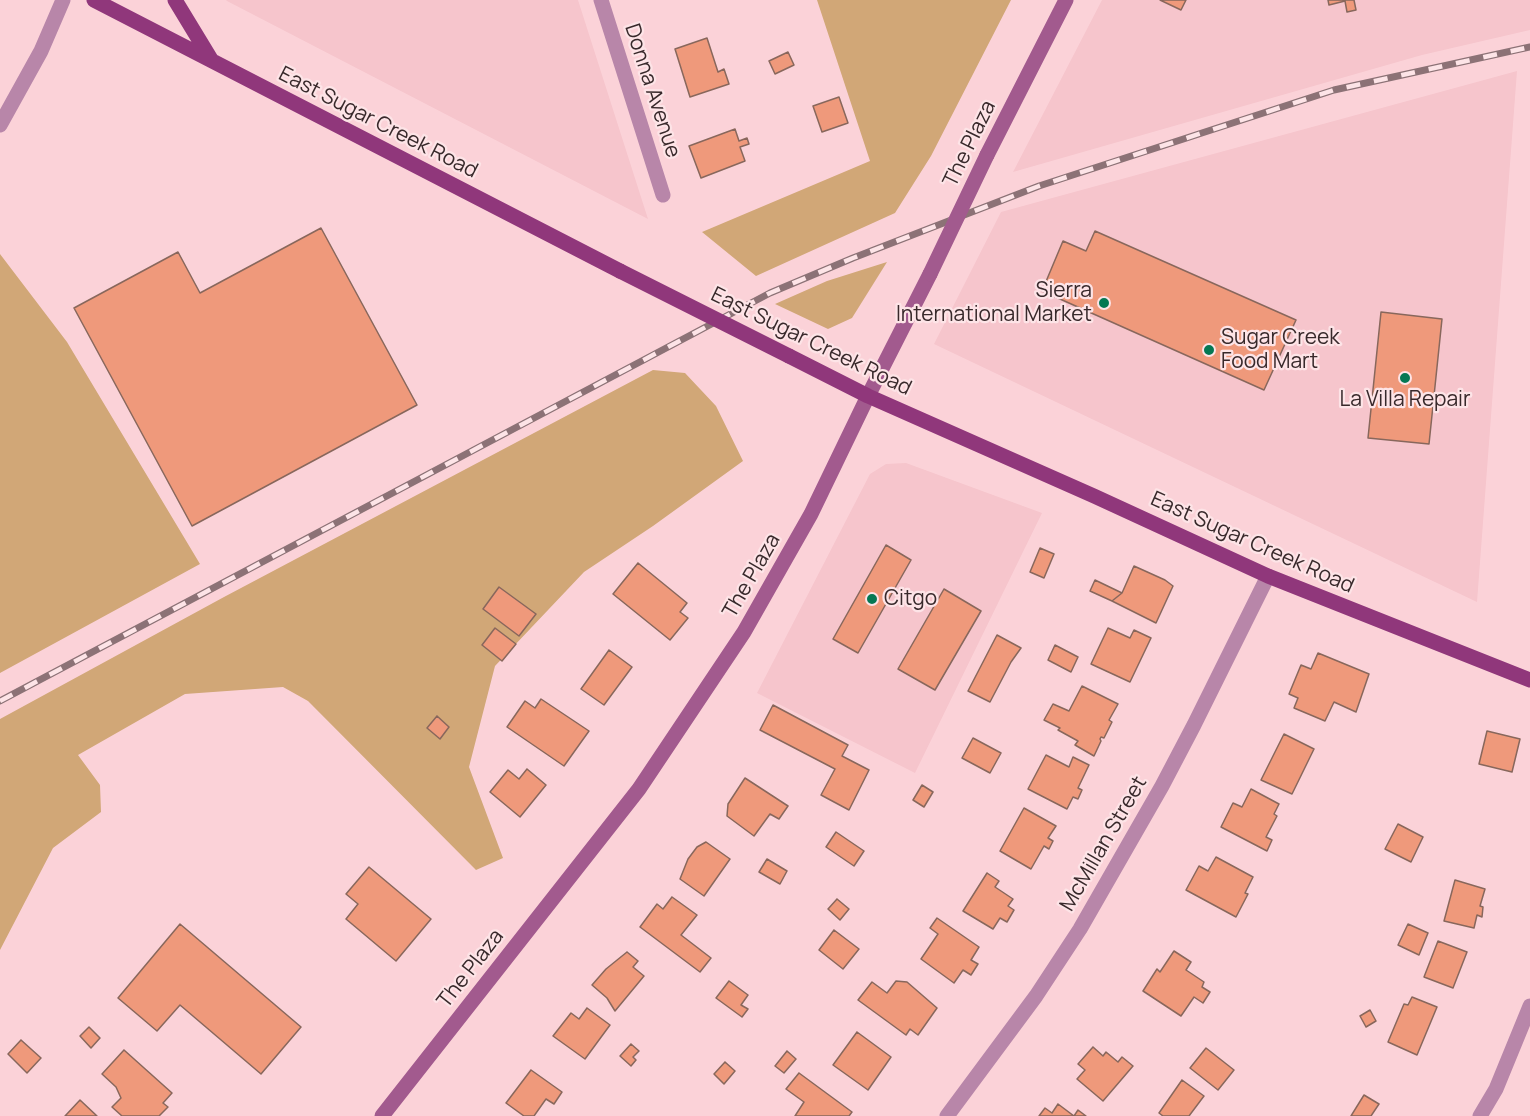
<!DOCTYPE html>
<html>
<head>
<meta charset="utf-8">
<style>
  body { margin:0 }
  canvas { display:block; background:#fbd2d8 }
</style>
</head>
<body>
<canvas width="1530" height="1116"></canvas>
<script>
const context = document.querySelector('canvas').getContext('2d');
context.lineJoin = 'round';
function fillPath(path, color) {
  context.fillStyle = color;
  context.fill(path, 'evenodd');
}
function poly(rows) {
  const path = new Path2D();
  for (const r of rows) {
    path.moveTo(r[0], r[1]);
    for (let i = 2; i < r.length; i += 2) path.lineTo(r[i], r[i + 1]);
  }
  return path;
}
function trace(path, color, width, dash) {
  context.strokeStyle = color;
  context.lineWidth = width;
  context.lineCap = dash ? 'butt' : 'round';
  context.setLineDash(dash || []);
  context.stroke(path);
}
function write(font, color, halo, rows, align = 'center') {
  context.font = font + ' Manrope,sans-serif';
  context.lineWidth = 4.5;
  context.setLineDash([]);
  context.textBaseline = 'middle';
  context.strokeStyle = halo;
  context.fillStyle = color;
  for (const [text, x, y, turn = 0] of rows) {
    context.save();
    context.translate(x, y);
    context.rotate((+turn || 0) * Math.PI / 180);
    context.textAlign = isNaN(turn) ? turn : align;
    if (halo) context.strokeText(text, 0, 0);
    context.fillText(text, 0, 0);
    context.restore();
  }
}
const built = poly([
  [226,0,578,0,648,219,227,1],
  [1102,0,1530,0,1530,30,1422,55,1013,172],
  [1517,71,1477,602,934,344,1001,212],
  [906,463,1042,513,915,773,757,693,870,474,886,464]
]);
const green = poly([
  [817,0,1011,0,931,156,895,213,756,276,702,232,870,161],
  [0,254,67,342,200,564,0,673],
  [887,262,852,318,828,329,775,304,827,281],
  [653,370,685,373,716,406,743,461,653,526,584,572,495,666,469,767,503,858,476,870,308,701,283,687,185,694,78,755,100,785,101,812,53,848,0,950,0,719,224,597]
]);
const building = poly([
  [1160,0,1186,0,1181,10,1160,0],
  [1328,0,1354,0,1356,10,1347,12,1345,1,1329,5,1328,0],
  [707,38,718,72,724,69,729,84,690,97,675,49,707,38],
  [788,52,794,65,775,74,769,61,788,52],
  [839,97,848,123,822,132,813,106,839,97],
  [735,129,739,141,747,138,749,144,740,147,745,161,701,178,689,146,735,129],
  [321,228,417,405,192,526,74,308,178,252,200,293,321,228],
  [1095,231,1296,320,1264,390,1042,291,1063,241,1086,251,1095,231],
  [1381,312,1442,319,1429,444,1368,438,1381,312],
  [886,545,911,560,858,653,833,639,886,545],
  [1040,548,1054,554,1044,578,1030,572,1040,548],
  [638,563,687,603,680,612,688,618,670,640,613,594,638,563],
  [1134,566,1165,580,1173,586,1156,623,1112,601,1122,593,1134,566],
  [1095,580,1122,593,1112,601,1090,591,1095,580],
  [499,587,536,614,519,636,483,609,499,587],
  [944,589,981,611,935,690,898,669,944,589],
  [495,628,516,644,502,661,482,645,495,628],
  [1108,628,1130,638,1134,630,1151,638,1130,682,1091,664,1108,628],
  [997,635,1021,648,1011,662,990,702,968,691,997,635],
  [1055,645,1078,657,1071,672,1048,660,1055,645],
  [609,650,632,667,604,705,581,689,609,650],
  [1318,653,1369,674,1356,712,1334,702,1325,721,1294,708,1298,698,1289,694,1301,665,1311,669,1318,653],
  [1082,686,1118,704,1109,720,1112,722,1104,738,1101,737,1100,739,1101,741,1094,756,1075,745,1078,741,1058,730,1060,728,1044,720,1053,704,1069,711,1082,686],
  [541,699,589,731,564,766,507,727,525,701,535,708,541,699],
  [773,705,848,745,842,756,869,770,849,810,821,795,835,769,760,730,773,705],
  [437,716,449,727,440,739,427,728,437,716],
  [1487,731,1520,739,1512,772,1479,764,1487,731],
  [1284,734,1314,749,1292,794,1261,780,1284,734],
  [973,738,1001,753,990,773,962,758,973,738],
  [1046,755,1069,767,1073,757,1089,765,1078,788,1082,790,1078,799,1073,797,1067,809,1028,789,1046,755],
  [527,769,546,785,520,817,490,792,508,770,519,779,527,769],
  [745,778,788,806,779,819,770,814,754,836,727,816,728,804,745,778],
  [922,785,933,792,924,807,913,800,922,785],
  [1251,789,1279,804,1274,814,1277,816,1266,837,1272,840,1267,851,1221,827,1233,803,1242,807,1251,789],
  [1024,808,1056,826,1048,838,1053,841,1049,849,1044,846,1031,869,1000,851,1024,808],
  [1398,824,1423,837,1411,862,1385,849,1398,824],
  [836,832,864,851,854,866,826,847,836,832],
  [706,842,730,859,704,896,680,879,688,859,697,847,706,842],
  [1216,857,1253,877,1245,893,1248,894,1236,917,1186,890,1199,866,1208,871,1216,857],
  [767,859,787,871,780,884,759,872,767,859],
  [369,867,431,919,396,961,346,919,358,904,346,894,369,867],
  [987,873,999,881,995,887,1013,899,1008,906,1014,910,1007,922,1000,918,993,929,963,911,987,873],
  [1455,880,1485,889,1480,906,1483,907,1482,917,1477,915,1474,928,1444,921,1455,880],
  [672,897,697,915,681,935,711,958,700,972,640,927,657,904,663,909,672,897],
  [837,899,849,909,840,920,828,909,837,899],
  [937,918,979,947,971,960,978,964,971,975,963,970,954,983,921,959,938,934,930,928,937,918],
  [180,924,301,1027,261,1074,180,1005,157,1031,118,998,180,924],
  [1408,924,1428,933,1419,955,1398,945,1408,924],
  [834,930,859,949,843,969,819,950,834,930],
  [1438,941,1467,952,1453,988,1424,977,1438,941],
  [1174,951,1191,962,1186,970,1204,982,1202,987,1210,992,1203,1003,1194,997,1181,1016,1143,991,1157,969,1160,972,1174,951],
  [627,952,638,961,633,967,644,976,615,1011,607,998,592,985,606,969,627,952],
  [729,981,748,995,741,1005,748,1009,742,1017,716,998,729,981],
  [896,981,907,982,937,1008,918,1035,910,1029,906,1035,858,1000,872,982,887,993,896,981],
  [1412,997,1437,1007,1417,1055,1388,1042,1404,1004,1408,1005,1412,997],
  [587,1008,610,1025,585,1059,553,1036,571,1013,579,1019,587,1008],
  [1370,1010,1376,1021,1366,1027,1360,1016,1370,1010],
  [89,1027,100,1038,91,1048,80,1036,89,1027],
  [857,1032,891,1057,868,1090,833,1065,857,1032],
  [21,1040,41,1058,27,1073,8,1054,21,1040],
  [631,1044,639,1051,633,1057,636,1060,631,1066,620,1056,631,1044],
  [1093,1047,1103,1056,1106,1052,1118,1062,1122,1057,1133,1066,1103,1101,1077,1079,1085,1070,1078,1064,1093,1047],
  [1206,1048,1234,1070,1218,1090,1190,1068,1206,1048],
  [124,1050,172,1093,163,1103,168,1107,159,1116,122,1116,112,1107,121,1098,116,1087,102,1074,124,1050],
  [787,1051,796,1059,784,1073,775,1066,787,1051],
  [725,1062,735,1071,724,1084,714,1074,725,1062],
  [531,1070,562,1092,554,1104,546,1099,534,1116,524,1116,506,1103,531,1070],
  [799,1073,852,1112,849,1116,795,1116,804,1102,786,1089,799,1073],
  [1182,1080,1204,1096,1189,1116,1163,1116,1159,1113,1182,1080],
  [1364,1095,1379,1104,1371,1116,1351,1116,1364,1095],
  [80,1100,97,1116,65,1116,80,1100],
  [1058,1104,1074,1116,1078,1110,1086,1116,1039,1116,1045,1108,1052,1113,1058,1104]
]);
const minor = poly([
  [601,0,663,195],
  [0,125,41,51,63,0],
  [947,1116,1036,996,1080,929,1162,786,1194,725,1268,576],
  [1480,1116,1496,1089,1530,1006]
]);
const secondary = poly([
  [987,155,1066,0],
  [382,1116,639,789,744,632,811,514,868,396,930,274]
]);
const primary = poly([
  [94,0,620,271],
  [175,0,212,61],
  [789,356,868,396,1094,496,1268,576,1530,680]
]);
const rail = poly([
  [0,701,770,293,853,258,1039,186,1334,90,1530,47]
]);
const secondaryBridge = poly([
  [930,274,987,155]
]);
const primaryBridge = poly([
  [620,271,789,356]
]);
const markers = [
  [1104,303,6,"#057853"],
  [1209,350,6,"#057853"],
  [1405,378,6,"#057853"],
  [872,599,6,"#057853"]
];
const streetNames = [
  ["Donna Avenue",652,91,72],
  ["East Sugar Creek Road",378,123,27],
  ["The Plaza",970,144,-64],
  ["East Sugar Creek Road",811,342,26],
  ["East Sugar Creek Road",1252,543,24],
  ["The Plaza",752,576,-60],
  ["McMillan Street",1104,844,-60],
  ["The Plaza",471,969,-52]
];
const poiNames = [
  ["Sierra",1092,291,"right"],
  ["International Market",1092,315,"right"],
  ["Sugar Creek",1221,338],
  ["Food Mart",1221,362],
  ["La Villa Repair",1405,400,"center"],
  ["Citgo",884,599]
];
fillPath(built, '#f6c5cc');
fillPath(green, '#d1a777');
fillPath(building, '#ef997b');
trace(building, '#88675c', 1.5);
trace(minor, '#b886a9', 15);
trace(secondary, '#a25a8e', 15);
trace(primary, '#90377b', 15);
trace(rail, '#8c7276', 7);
trace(rail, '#fde4e7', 4.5, [14]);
trace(secondaryBridge, '#a25a8e', 15);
trace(primaryBridge, '#90377b', 15);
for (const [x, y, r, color] of markers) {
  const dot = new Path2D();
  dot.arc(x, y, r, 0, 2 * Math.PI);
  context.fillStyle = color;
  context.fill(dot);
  trace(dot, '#fde4e7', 2);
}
write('21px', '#38292b', '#fde4e7', streetNames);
write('21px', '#38292b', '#fde4e7', poiNames, 'left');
</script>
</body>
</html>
